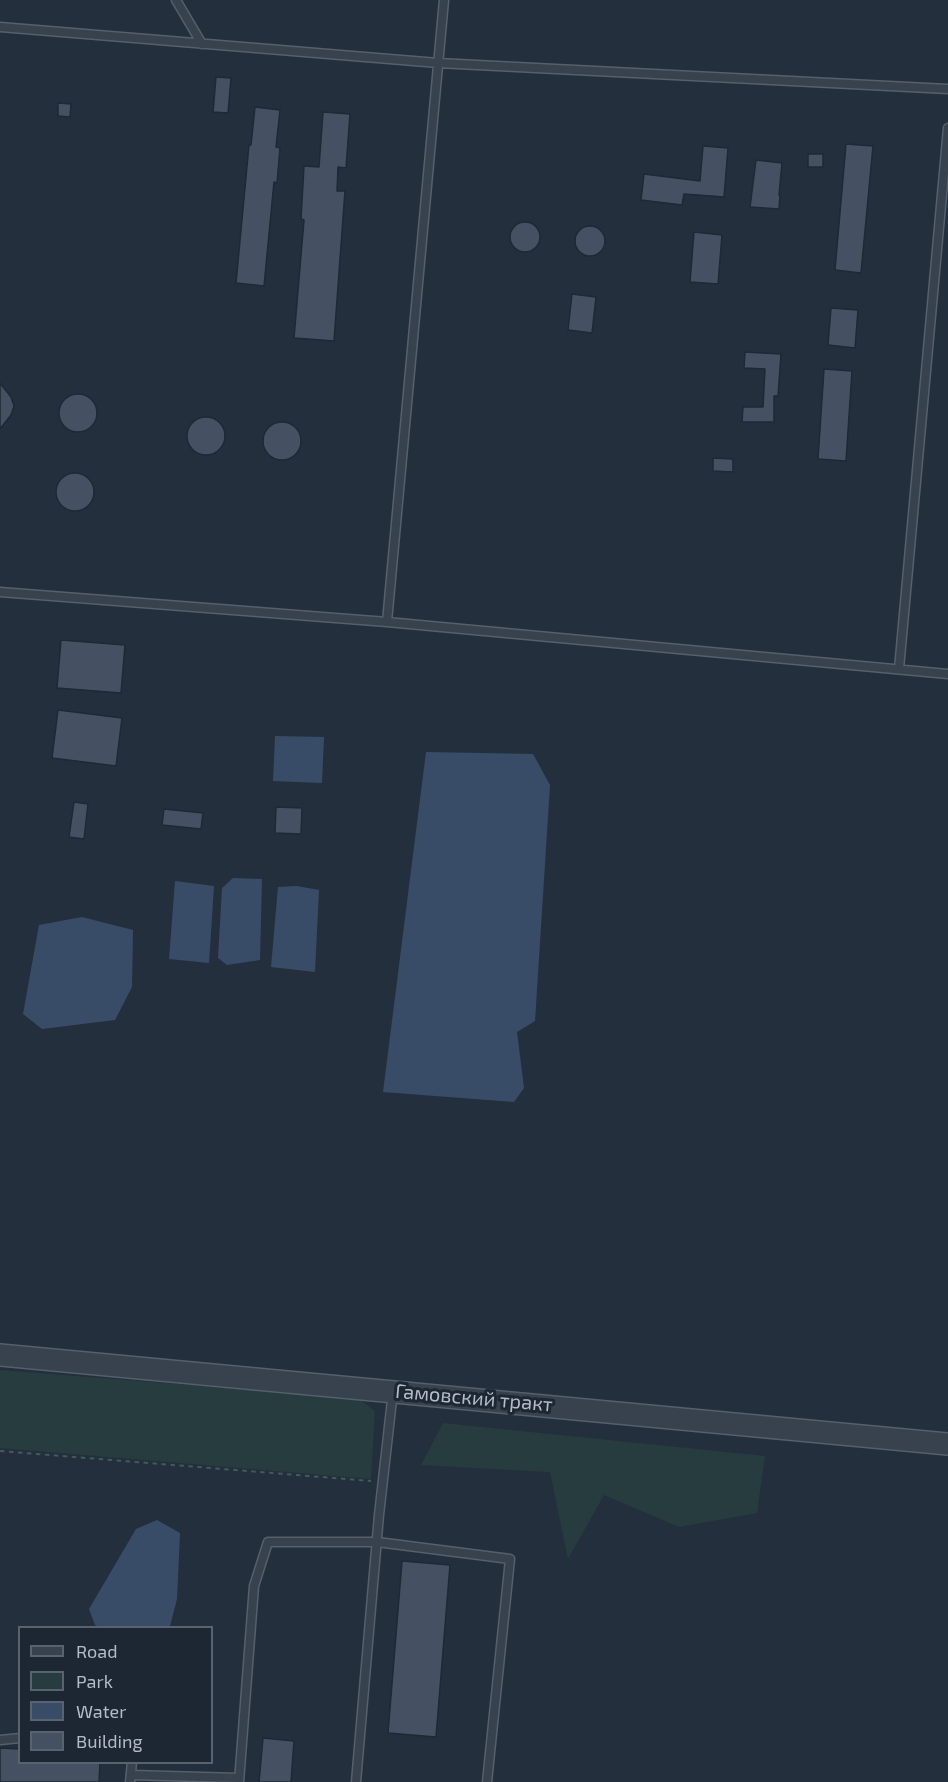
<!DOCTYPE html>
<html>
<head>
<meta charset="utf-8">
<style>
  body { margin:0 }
  #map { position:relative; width:948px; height:1782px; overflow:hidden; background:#242f3e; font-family:"Exo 2",sans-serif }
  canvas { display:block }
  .legend { position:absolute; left:18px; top:1626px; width:195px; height:138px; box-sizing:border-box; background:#1d2633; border:2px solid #59626f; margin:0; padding:8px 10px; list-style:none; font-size:18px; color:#b4bcc9 }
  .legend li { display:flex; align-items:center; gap:12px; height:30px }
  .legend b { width:30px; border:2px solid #59626f }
</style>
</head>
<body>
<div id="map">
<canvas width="948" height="1782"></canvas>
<ul class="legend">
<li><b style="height:8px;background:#38414e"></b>Road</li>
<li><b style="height:16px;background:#263c3f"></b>Park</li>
<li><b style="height:16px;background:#394c67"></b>Water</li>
<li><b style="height:16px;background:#455162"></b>Building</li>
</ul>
</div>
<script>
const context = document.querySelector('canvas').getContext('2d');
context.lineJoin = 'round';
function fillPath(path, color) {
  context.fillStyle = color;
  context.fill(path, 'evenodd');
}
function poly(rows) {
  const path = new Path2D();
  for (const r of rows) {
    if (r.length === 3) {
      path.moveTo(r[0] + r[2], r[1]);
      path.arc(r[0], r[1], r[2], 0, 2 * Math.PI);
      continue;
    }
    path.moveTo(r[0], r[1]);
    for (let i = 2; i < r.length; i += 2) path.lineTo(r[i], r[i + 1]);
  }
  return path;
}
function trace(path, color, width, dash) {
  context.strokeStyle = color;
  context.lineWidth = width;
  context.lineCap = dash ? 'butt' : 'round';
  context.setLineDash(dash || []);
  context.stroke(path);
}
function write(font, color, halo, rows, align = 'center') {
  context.font = font + ' "Exo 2",sans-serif';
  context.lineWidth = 6;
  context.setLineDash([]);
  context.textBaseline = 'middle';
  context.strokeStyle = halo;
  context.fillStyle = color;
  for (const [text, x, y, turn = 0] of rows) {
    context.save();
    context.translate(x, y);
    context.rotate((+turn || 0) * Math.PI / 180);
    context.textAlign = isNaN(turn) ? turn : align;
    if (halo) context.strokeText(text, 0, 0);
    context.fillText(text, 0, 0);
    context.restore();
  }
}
const green = poly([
  [0,1370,358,1398,375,1411,371,1479,0,1448],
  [443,1423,765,1456,757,1513,679,1527,604,1495,568,1559,550,1472,421,1465]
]);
const water = poly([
  [275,736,324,737,322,783,273,781],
  [426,752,533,754,550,785,535,1021,517,1032,524,1088,514,1102,383,1092],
  [233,878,262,879,260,960,227,965,218,958,222,888],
  [175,881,214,886,209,963,169,959],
  [297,886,319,890,315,972,271,967,278,887],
  [82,917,133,930,132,987,115,1020,42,1029,23,1014,39,925],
  [157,1520,180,1533,177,1599,170,1626,168,1628,101,1628,95,1625,89,1609,136,1529]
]);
const building = poly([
  [216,77,231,78,228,113,213,112,216,77],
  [58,103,71,104,70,117,58,116,58,103],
  [255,107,280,110,276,147,280,148,277,183,274,182,264,286,236,283,249,145,251,145,255,107],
  [323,112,350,114,346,168,338,167,337,191,345,191,334,341,294,338,304,220,301,219,304,166,319,167,323,112],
  [846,144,873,146,861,273,835,270,846,144],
  [703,146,728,148,724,197,684,194,682,205,641,200,644,174,700,181,703,146],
  [808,154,823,154,823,167,808,167,808,154],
  [756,160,782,163,779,195,780,195,779,209,750,207,756,160],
  [525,237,15],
  [590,241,15],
  [694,232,722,235,718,284,690,282,694,232],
  [572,294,596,297,592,333,568,330,572,294],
  [831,308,858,310,855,348,828,345,831,308],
  [745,352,781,354,778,396,774,396,774,422,742,422,743,407,763,407,765,369,744,368,745,352],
  [824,369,852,371,846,461,818,459,824,369],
  [0,383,11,397,14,406,11,415,0,429,0,383],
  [78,413,19],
  [206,436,19],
  [282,441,19],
  [713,458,733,459,733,472,713,471,713,458],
  [75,492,19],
  [61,640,125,645,121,693,57,688,61,640],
  [58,710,122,718,116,766,52,758,58,710],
  [74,802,88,804,84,839,69,837,74,802],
  [276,807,302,808,301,834,275,833,276,807],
  [164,809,203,813,201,829,162,825,164,809],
  [402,1561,450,1565,436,1737,388,1733,402,1561],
  [263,1738,294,1741,291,1782,259,1782,263,1738],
  [0,1748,20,1749,20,1762,100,1762,99,1782,0,1782,0,1748]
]);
const path = poly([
  [0,1451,371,1481]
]);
const service = poly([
  [176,0,202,44],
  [0,27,438,63,948,89],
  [0,592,387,622,948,674],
  [387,622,444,0],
  [899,669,948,128],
  [0,1740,20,1738],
  [131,1775,239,1778],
  [130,1782,132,1762],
  [239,1782,254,1586,268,1542,377,1542,510,1559,487,1782],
  [356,1782,379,1515,393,1391]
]);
const tertiary = poly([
  [0,1355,948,1444]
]);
const streetNames = [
  ["Гамовский тракт",474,1398,5]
];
fillPath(green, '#263c3f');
fillPath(water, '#394c67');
fillPath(building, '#455162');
trace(building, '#1f2835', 1.5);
trace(service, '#565f6c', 11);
trace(tertiary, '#565f6c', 24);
trace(path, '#44595c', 2, [4.5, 4.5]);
trace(service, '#38414e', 8);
trace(tertiary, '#38414e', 21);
write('20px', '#b4bcc9', '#1d2633', streetNames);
</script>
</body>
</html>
